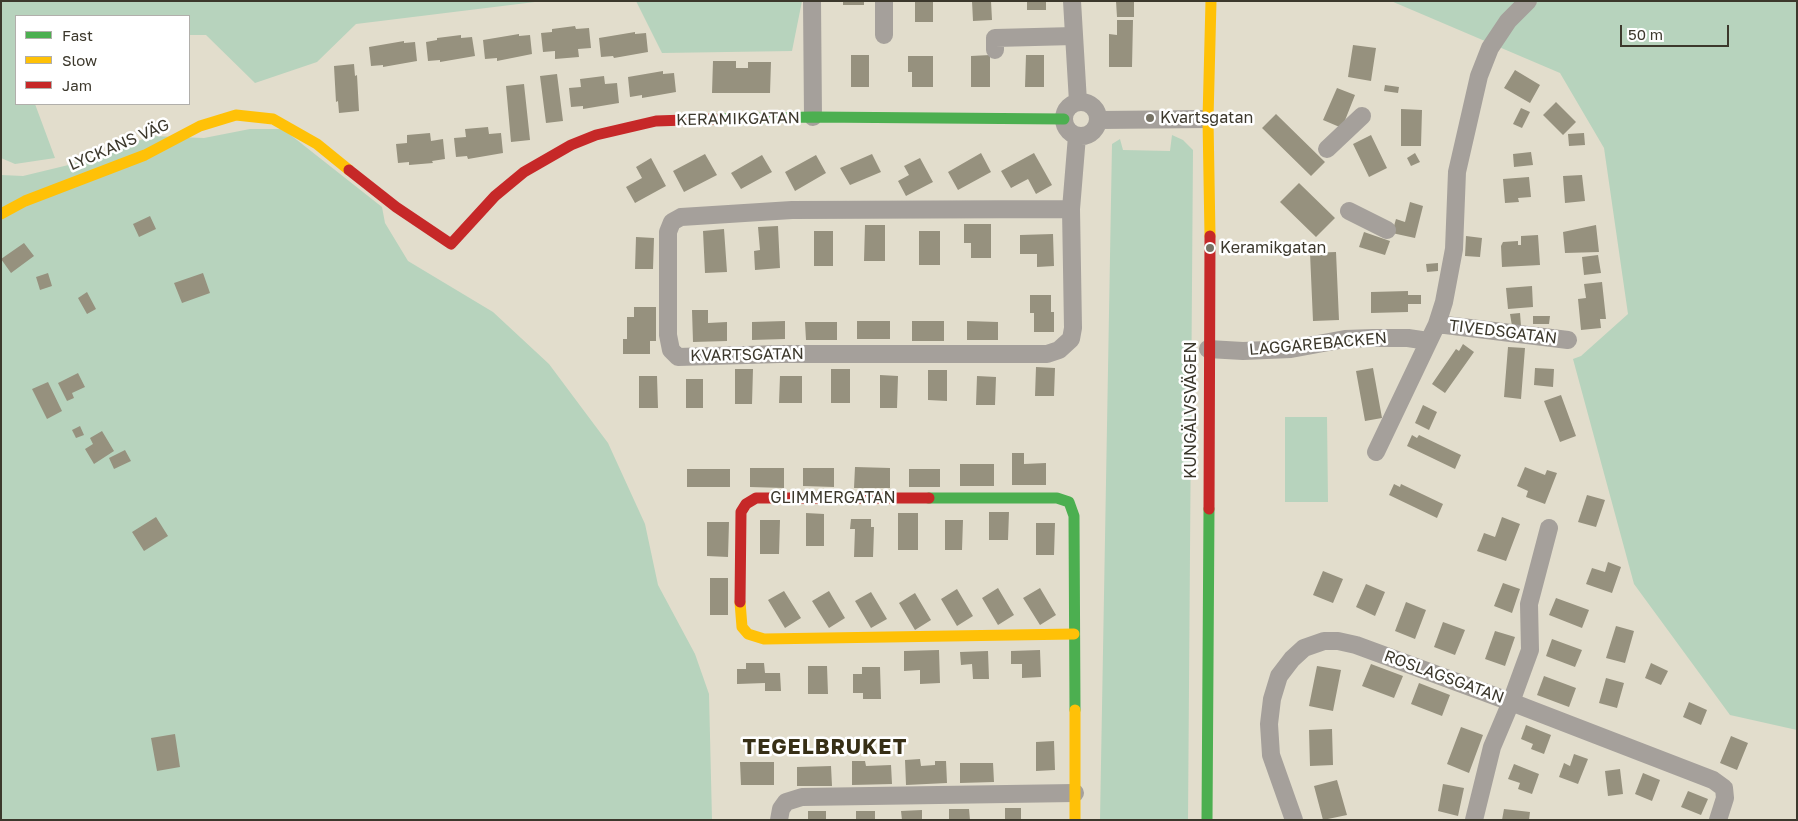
<!DOCTYPE html>
<html>
<head>
<meta charset="utf-8">
<style>
  body { margin:0 }
  #map { position:relative; width:1798px; height:821px; overflow:hidden; background:#e2ddcc; font-family:"Golos Text",sans-serif }
  canvas { display:block }
  .frame { position:absolute; inset:0; border:2px solid #3c382c; pointer-events:none }
  .legend { position:absolute; left:15px; top:15px; width:175px; height:90px; box-sizing:border-box; background:#fff; border:1px solid #b1afab; margin:0; padding:6px 9px; list-style:none; font-size:15px; color:#3c382c }
  .legend li { display:flex; align-items:center; gap:10px; height:25px }
  .legend b { width:25px; border:1px solid #b1afab }
  .scale { position:absolute; left:1620px; top:25px; width:109px; height:22px; box-sizing:border-box; border:2px solid #3c382c; border-top:0; padding-left:6px; font-size:15px; line-height:18px; white-space:nowrap; color:#3c382c; -webkit-text-stroke:4px #fff; paint-order:stroke }
</style>
</head>
<body>
<div id="map">
<canvas width="1798" height="821"></canvas>
<div class="frame"></div>
<ul class="legend">
<li><b style="height:6px;background:#4caf50"></b>Fast</li>
<li><b style="height:6px;background:#ffc107"></b>Slow</li>
<li><b style="height:6px;background:#c62828"></b>Jam</li>
</ul>
<div class="scale">50 m</div>
</div>
<script>
const context = document.querySelector('canvas').getContext('2d');
context.lineJoin = 'round';
function fillPath(path, color) {
  context.fillStyle = color;
  context.fill(path, 'evenodd');
}
function poly(rows) {
  const path = new Path2D();
  for (const r of rows) {
    if (r.length === 3) {
      path.moveTo(r[0] + r[2], r[1]);
      path.arc(r[0], r[1], r[2], 0, 2 * Math.PI);
      continue;
    }
    path.moveTo(r[0], r[1]);
    for (let i = 2; i < r.length; i += 2) path.lineTo(r[i], r[i + 1]);
  }
  return path;
}
function trace(path, color, width, dash) {
  context.strokeStyle = color;
  context.lineWidth = width;
  context.lineCap = dash ? 'butt' : 'round';
  context.setLineDash(dash || []);
  context.stroke(path);
}
function write(font, color, halo, rows, align = 'center') {
  context.font = font + ' "Golos Text",sans-serif';
  context.lineWidth = 5;
  context.setLineDash([]);
  context.textBaseline = 'middle';
  context.strokeStyle = halo;
  context.fillStyle = color;
  for (const [text, x, y, turn = 0] of rows) {
    context.save();
    context.translate(x, y);
    context.rotate((+turn || 0) * Math.PI / 180);
    context.textAlign = isNaN(turn) ? turn : align;
    if (halo) context.strokeText(text, 0, 0);
    context.fillText(text, 0, 0);
    context.restore();
  }
}
const green = poly([
  [1,1,543,1,356,24,317,62,255,83,206,35,189,35,189,16,16,16,16,104,35,104,55,158,15,164,1,158],
  [636,1,802,1,792,51,662,53],
  [1391,1,1797,1,1797,730,1730,715,1634,584,1573,359,1581,356,1628,314,1604,148,1560,73],
  [250,129,283,129,382,207,385,223,408,261,493,312,549,364,608,443,645,524,658,585,695,654,709,694,712,820,1,820,1,175,23,176,85,161,151,136,204,138],
  [1172,135,1183,140,1193,150,1188,820,1100,820,1112,144,1120,139,1123,150,1170,151],
  [1285,417,1327,417,1328,502,1285,502]
]);
const building = poly([
  [843,1,864,1,864,5,843,5],
  [915,1,933,1,933,22,915,22],
  [972,1,991,1,992,20,973,21],
  [1027,1,1046,1,1046,10,1027,10],
  [1116,1,1134,2,1134,17,1117,17],
  [1117,20,1133,20,1132,67,1109,67,1109,34,1117,35],
  [575,26,576,29,589,28,591,48,578,49,579,57,555,59,555,51,543,52,541,33,552,32,552,29],
  [635,32,635,34,646,33,648,52,614,58,613,56,601,57,599,38],
  [519,34,519,36,530,35,532,54,497,61,497,58,485,59,483,40],
  [461,35,461,38,472,37,475,56,440,62,440,60,428,61,426,42,437,40,437,38],
  [404,41,404,43,415,42,417,61,383,67,383,65,371,66,369,47],
  [1353,45,1376,48,1371,81,1348,77],
  [851,55,869,55,869,87,851,87],
  [990,55,990,87,971,87,971,56],
  [1026,55,1044,55,1044,87,1025,87],
  [908,56,933,56,933,87,912,87,912,72,908,72],
  [713,61,736,61,736,68,748,68,748,62,771,62,770,93,712,93],
  [354,64,355,76,357,75,359,111,339,113,338,101,336,102,334,66],
  [1515,70,1540,85,1530,103,1504,88],
  [663,71,663,74,674,73,676,92,642,98,642,95,630,97,628,77],
  [557,74,563,121,546,123,540,76],
  [604,76,605,84,617,83,619,103,583,109,583,106,571,107,569,88,581,87,580,79],
  [524,84,530,140,511,142,506,86],
  [1385,85,1399,87,1398,93,1384,91],
  [1337,88,1355,95,1342,128,1323,120],
  [1556,102,1576,122,1563,135,1543,115],
  [1521,108,1530,112,1522,128,1513,124],
  [1401,109,1422,110,1421,146,1401,146],
  [1276,114,1325,162,1311,176,1262,128],
  [488,127,489,134,501,133,503,153,468,159,467,156,456,157,454,138,466,137,465,129],
  [430,133,431,141,443,139,445,159,432,161,433,163,409,165,409,162,398,163,396,144,407,143,407,135],
  [1584,133,1585,145,1569,146,1568,134],
  [1371,135,1387,168,1369,177,1353,144],
  [1531,152,1533,165,1514,167,1513,154],
  [981,153,991,172,958,190,948,172],
  [1034,153,1052,185,1036,194,1028,179,1011,188,1001,171],
  [1415,153,1420,162,1411,166,1407,158],
  [705,154,717,175,684,192,673,171],
  [872,154,881,172,850,185,840,168],
  [762,155,772,172,741,189,731,173],
  [816,155,826,173,795,191,785,172],
  [651,158,666,186,635,203,626,187,642,178,636,167],
  [920,158,933,182,906,196,898,181,909,175,904,166],
  [1582,175,1585,201,1565,203,1563,176],
  [1529,177,1531,197,1518,198,1519,202,1505,203,1503,179],
  [1299,183,1335,218,1316,237,1280,202],
  [1410,202,1423,206,1415,238,1392,233,1396,219,1405,222],
  [150,216,156,229,139,237,133,224],
  [964,224,991,224,991,258,971,258,971,243,964,243],
  [865,225,885,225,885,261,864,261],
  [1596,225,1599,252,1565,253,1563,232],
  [778,226,780,268,755,270,754,251,760,250,758,227],
  [724,229,727,272,705,273,703,231],
  [814,231,833,231,833,266,814,266],
  [919,231,940,231,940,265,919,265],
  [1364,232,1390,241,1385,255,1359,247],
  [1053,234,1054,266,1037,267,1037,254,1020,254,1020,235],
  [1538,235,1540,265,1502,267,1501,246,1503,242,1518,241,1518,245,1521,245,1521,236],
  [1466,236,1482,238,1480,257,1465,256],
  [636,237,654,238,653,269,635,269],
  [24,243,34,256,11,273,1,259],
  [1336,252,1339,320,1313,321,1310,253],
  [1598,255,1601,273,1584,275,1582,257],
  [1438,263,1438,271,1427,272,1426,264],
  [48,273,52,286,40,290,36,277],
  [203,273,210,293,182,303,174,283],
  [1602,282,1606,319,1600,319,1601,328,1581,330,1578,299,1586,298,1584,284],
  [1532,286,1533,307,1508,309,1506,288],
  [1408,291,1408,295,1421,295,1421,304,1408,304,1408,312,1371,313,1371,292],
  [87,292,96,309,87,314,78,298],
  [1030,295,1051,295,1051,312,1054,312,1054,332,1034,332,1034,313,1030,313],
  [634,307,656,307,656,341,650,341,650,354,623,354,623,339,627,339,627,317,634,317],
  [692,310,708,310,708,323,727,322,727,341,693,342],
  [1520,313,1521,326,1512,326,1510,314],
  [1533,316,1550,316,1549,324,1533,324],
  [785,321,785,339,752,340,752,322],
  [857,321,890,321,890,339,857,339],
  [912,321,944,321,944,341,912,341],
  [967,321,998,322,998,340,967,340],
  [805,322,837,322,837,340,806,340],
  [1463,344,1474,352,1445,393,1432,384,1456,349,1459,351],
  [1508,347,1525,348,1521,399,1504,397],
  [1036,367,1055,368,1054,396,1035,396],
  [1373,368,1382,418,1365,421,1356,371],
  [1535,368,1554,369,1553,387,1534,385],
  [735,369,753,369,752,404,735,404],
  [831,369,850,369,850,403,831,403],
  [928,370,947,370,947,401,928,400],
  [78,373,85,387,72,393,74,398,67,401,58,383],
  [880,375,898,376,897,408,880,408],
  [639,376,657,376,658,408,639,408],
  [780,376,802,376,802,403,779,403],
  [977,376,996,377,995,405,976,405],
  [686,379,703,379,703,408,686,408],
  [48,382,62,411,47,419,32,389],
  [1561,395,1576,436,1560,442,1544,401],
  [1423,405,1437,412,1429,430,1415,423],
  [80,426,84,435,76,438,72,430],
  [102,431,114,451,94,464,85,449,93,444,90,438],
  [1412,435,1417,438,1419,435,1461,455,1455,469,1407,446],
  [125,450,131,461,114,469,109,458],
  [1012,453,1024,453,1024,464,1046,463,1046,485,1012,485],
  [960,464,994,464,994,486,960,486],
  [855,467,890,468,890,488,854,488],
  [1525,467,1545,475,1547,470,1557,473,1545,504,1526,497,1528,491,1517,486],
  [750,468,784,468,784,488,750,487],
  [803,468,834,468,834,487,803,486],
  [687,469,730,469,730,487,687,487],
  [909,469,940,469,940,487,909,487],
  [1394,484,1400,487,1401,484,1443,504,1437,518,1389,495],
  [1587,495,1605,500,1596,527,1578,522],
  [989,512,1009,512,1008,540,989,540],
  [806,513,824,514,824,546,806,546],
  [898,513,918,513,918,550,898,550],
  [156,517,168,536,144,551,132,532],
  [1502,517,1520,524,1506,561,1477,551,1484,533,1495,537],
  [851,519,871,519,871,527,874,527,873,557,854,557,855,529,850,529],
  [760,520,780,520,779,554,760,554],
  [945,520,963,520,962,550,945,550],
  [707,522,729,522,728,557,707,556],
  [1036,523,1055,523,1054,555,1036,555],
  [1608,562,1621,567,1612,593,1586,584,1592,568,1605,572],
  [1323,571,1343,579,1333,603,1313,595],
  [710,578,728,578,728,615,710,615],
  [1503,583,1520,589,1512,613,1494,606],
  [1366,584,1385,592,1375,616,1356,607],
  [998,588,1014,615,998,625,982,598],
  [1040,588,1056,615,1040,625,1023,598],
  [957,589,973,616,957,626,941,599],
  [784,591,801,618,785,628,768,600],
  [829,591,845,618,829,628,812,601],
  [871,592,887,619,871,628,855,601],
  [915,593,931,620,915,630,899,603],
  [1556,598,1589,610,1582,628,1549,615],
  [1406,602,1426,610,1415,639,1395,631],
  [1443,622,1465,630,1455,655,1434,647],
  [1616,626,1634,631,1625,663,1606,658],
  [1495,631,1515,637,1505,666,1485,659],
  [1552,639,1582,650,1575,667,1546,656],
  [939,650,940,683,920,684,920,670,904,671,904,651],
  [1040,650,1041,677,1022,678,1022,664,1011,664,1011,651],
  [988,651,989,679,973,679,972,664,961,665,960,652],
  [746,663,764,663,765,673,780,673,781,691,765,691,765,683,737,684,737,669,746,669],
  [1651,663,1668,671,1661,685,1645,678],
  [1371,664,1403,676,1394,698,1362,686],
  [808,666,827,666,828,694,808,694],
  [1317,666,1341,670,1333,711,1309,706],
  [862,667,880,667,881,699,863,699,863,693,853,693,853,674,862,674],
  [1544,676,1576,688,1569,707,1537,695],
  [1606,678,1624,683,1617,708,1599,703],
  [1419,683,1450,695,1442,716,1411,704],
  [1689,702,1707,710,1701,725,1683,717],
  [1526,725,1551,735,1544,754,1531,749,1533,744,1521,739],
  [1461,727,1483,735,1469,773,1447,764],
  [1332,729,1333,765,1310,766,1309,730],
  [175,734,180,767,157,771,151,738],
  [1731,736,1748,743,1737,770,1720,763],
  [1054,741,1055,770,1036,771,1036,742],
  [1574,754,1588,759,1578,784,1559,777,1564,763,1570,766],
  [920,759,921,766,935,765,935,761,946,761,947,783,906,785,905,760],
  [852,761,865,761,866,766,891,765,892,784,852,785],
  [740,762,774,762,774,785,741,785],
  [960,763,993,763,994,782,960,783],
  [1514,764,1539,774,1532,794,1518,789,1520,783,1508,779],
  [831,766,832,786,797,786,797,767],
  [1620,769,1623,794,1608,796,1605,771],
  [1643,773,1660,780,1652,801,1635,794],
  [1337,780,1347,815,1323,820,1314,786],
  [1443,784,1464,788,1458,816,1438,811],
  [1688,791,1708,799,1701,815,1681,807],
  [1005,808,1021,808,1021,820,1005,820],
  [949,809,969,809,970,820,949,820],
  [1504,809,1530,812,1529,820,1502,820],
  [922,810,922,820,902,820,901,811],
  [808,811,826,811,826,820,808,820],
  [856,811,875,811,875,820,856,820]
]);
const street = poly([
  [812,1,813,117],
  [1072,1,1078,102],
  [884,35,884,1],
  [995,50,995,38,1074,36],
  [1081,119,17],
  [1099,120,1208,119],
  [1327,149,1362,116],
  [1071,209,792,210,681,217,672,222,668,232,668,335,671,350,678,357,780,354,1047,354,1059,350,1071,339,1073,328,1071,209,1077,136],
  [1349,211,1387,230],
  [1437,324,1568,340],
  [1208,349,1243,351,1291,349,1345,339,1373,338,1408,338,1428,341],
  [1376,452,1437,324,1444,302,1454,249,1457,172,1479,76,1490,48,1508,21,1528,1],
  [779,820,781,809,786,802,802,797,1075,793],
  [1294,820,1271,755,1269,724,1272,699,1279,676,1292,659,1304,648,1324,641,1338,641,1356,645,1511,702,1713,780,1724,788,1725,798,1718,820],
  [1474,820,1492,747,1511,702,1530,650,1529,604,1549,528]
]);
const fast = poly([
  [715,119,813,117,1064,119],
  [929,498,1057,498,1069,502,1074,516,1075,710],
  [1207,820,1209,509]
]);
const slow = poly([
  [1,214,25,201,145,155,200,126,236,115,273,119,317,144,349,170],
  [1210,236,1208,119,1211,1],
  [740,602,742,627,748,634,764,639,1074,634],
  [1075,710,1075,820]
]);
const jam = poly([
  [349,170,396,207,451,244,495,196,524,172,571,145,596,135,656,121,715,119],
  [1209,509,1210,236],
  [740,602,741,512,746,504,756,498,929,498]
]);
const markers = [
  [1150,118,5,"#767264"],
  [1210,248,5,"#767264"]
];
const poiNames = [
  ["Kvartsgatan",1160,118],
  ["Keramikgatan",1220,248]
];
const streetNames = [
  ["KERAMIKGATAN",738,119,-1],
  ["LYCKANS VÄG",119,145,-23],
  ["TIVEDSGATAN",1503,332,7],
  ["LAGGAREBACKEN",1318,344,-5],
  ["KVARTSGATAN",747,355,-1],
  ["KUNGÄLVSVÄGEN",1191,410,-90],
  ["GLIMMERGATAN",833,498],
  ["ROSLAGSGATAN",1444,677,20]
];
const districtNames = [
  ["TEGELBRUKET",825,747]
];
fillPath(green, '#b7d3bd');
fillPath(building, '#96917e');
trace(street, '#a5a09b', 18);
trace(fast, '#4caf50', 11);
trace(slow, '#ffc107', 11);
trace(jam, '#c62828', 11);
for (const [x, y, r, color] of markers) {
  const dot = new Path2D();
  dot.arc(x, y, r, 0, 2 * Math.PI);
  context.fillStyle = color;
  context.fill(dot);
  trace(dot, '#fff', 2);
}
write('16px', '#3c382c', '#fff', poiNames, 'left');
write('16px', '#3c382c', '#fff', streetNames);
context.letterSpacing = '1px';
write('bold 21px', '#372f16', '#fff', districtNames);
context.letterSpacing = '0px';
</script>
</body>
</html>
